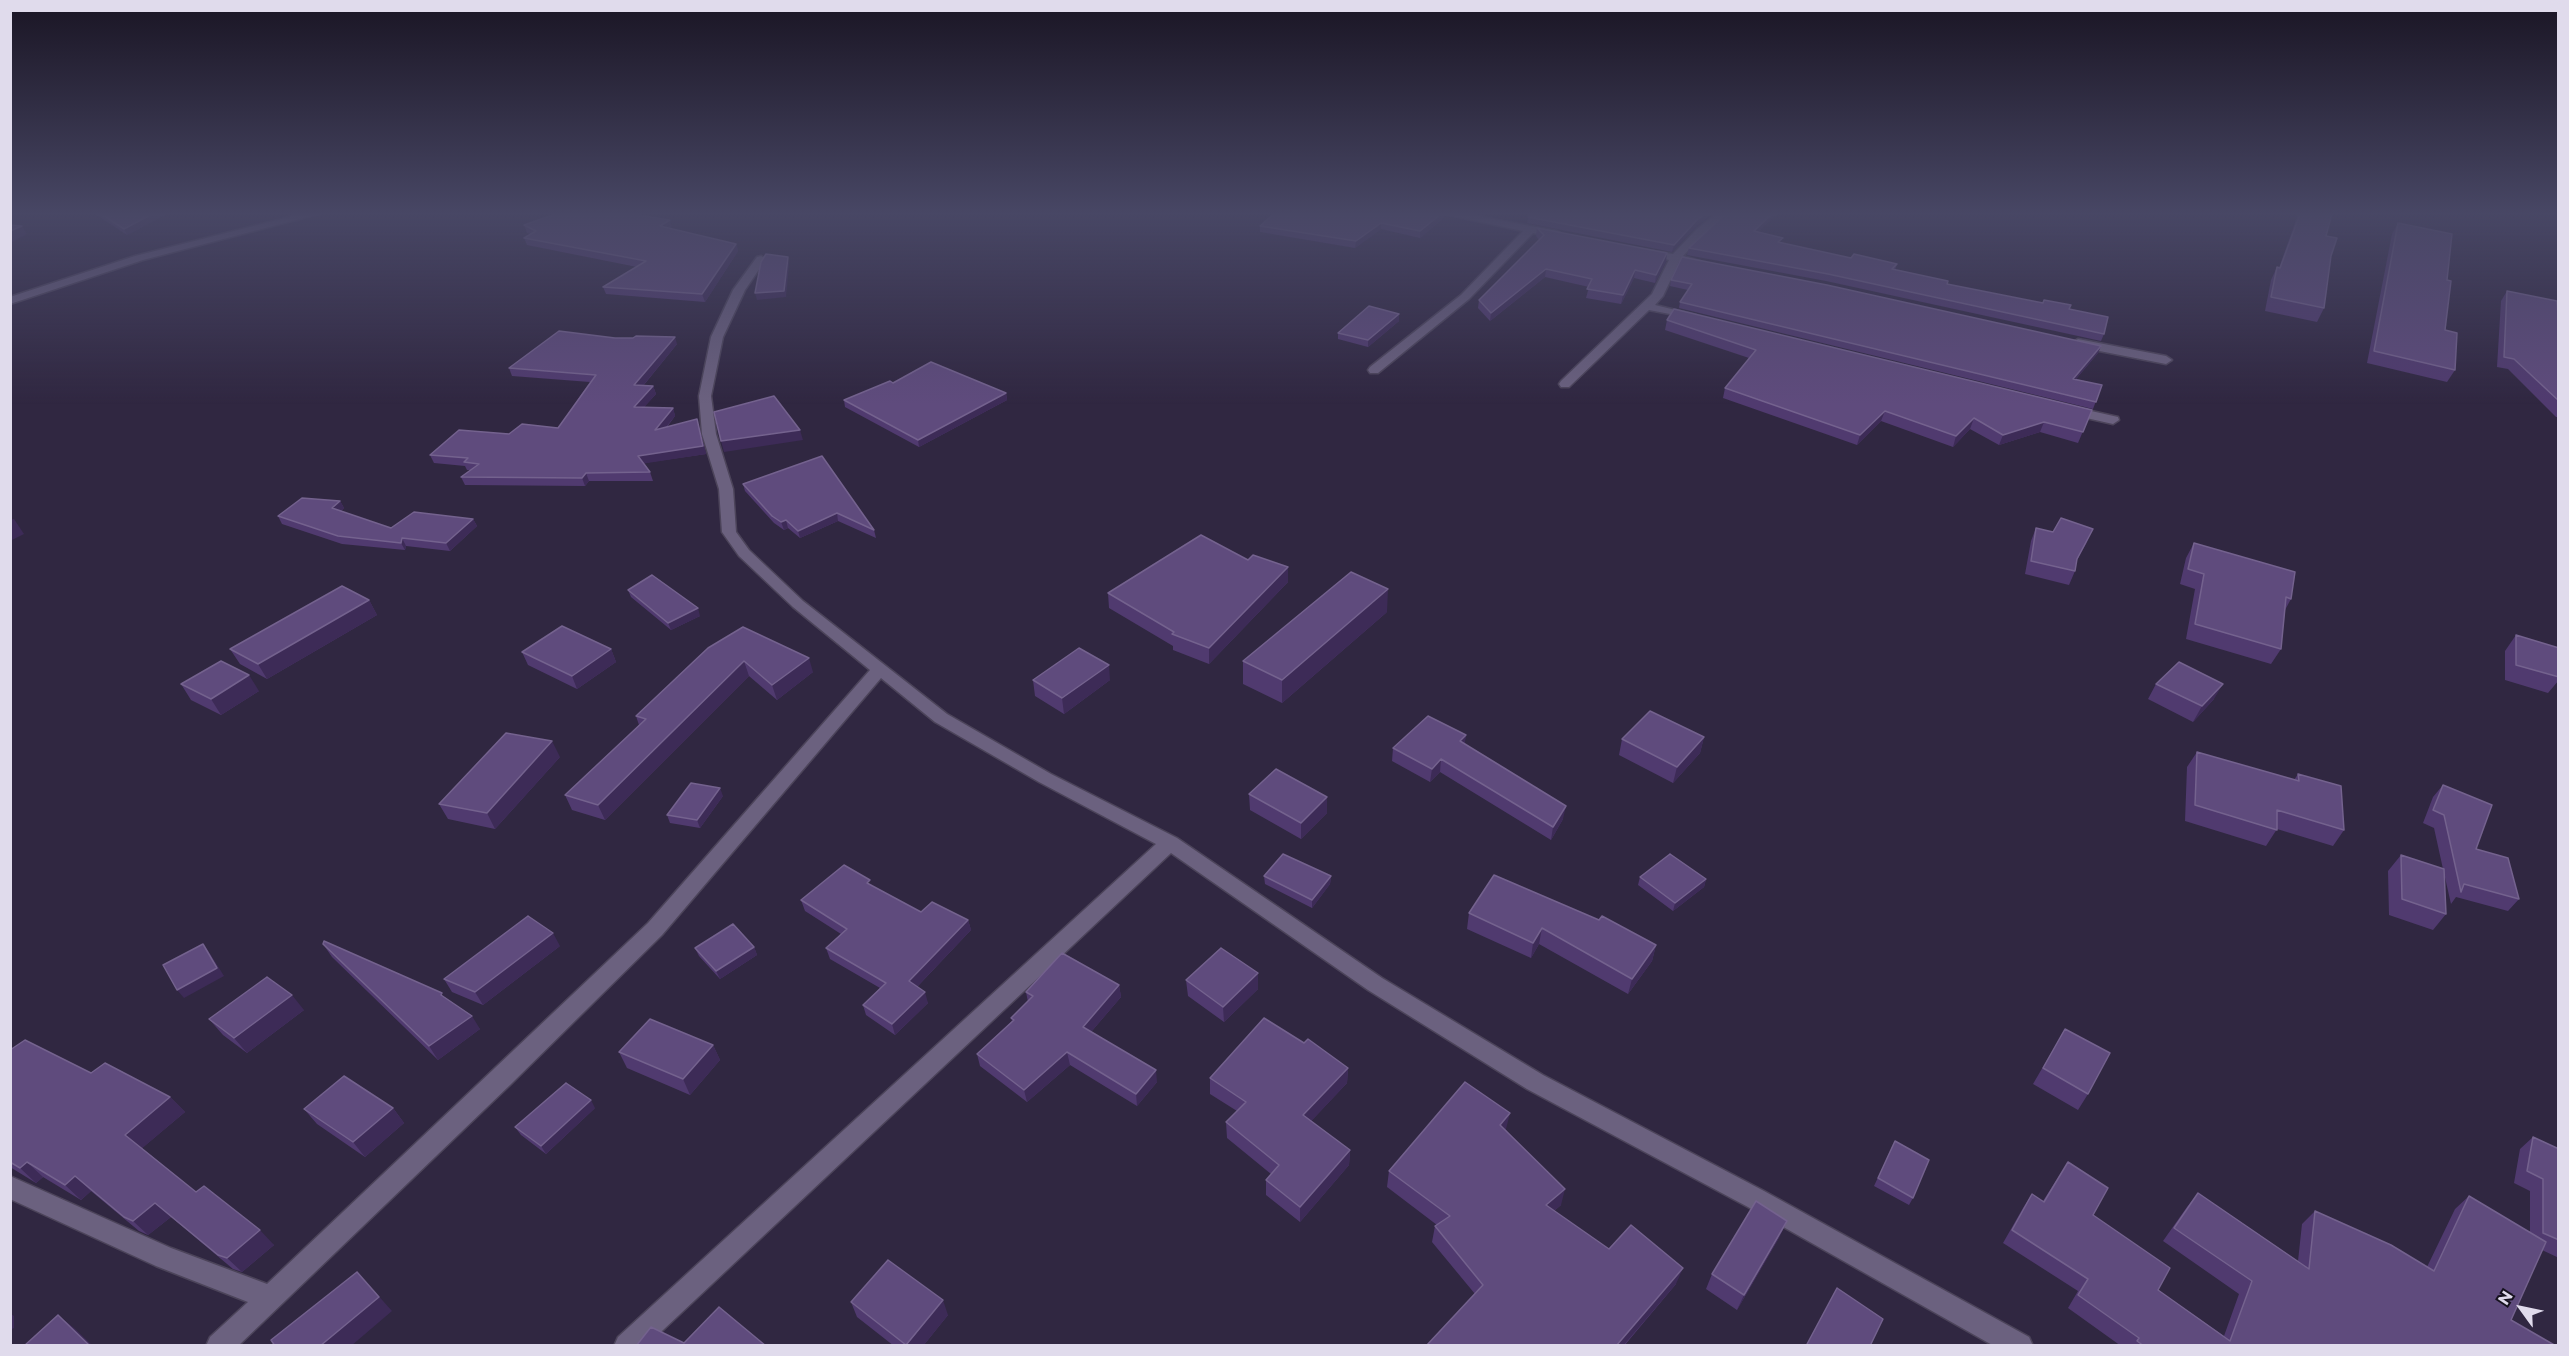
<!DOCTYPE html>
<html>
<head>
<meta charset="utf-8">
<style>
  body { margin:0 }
  #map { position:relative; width:2569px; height:1356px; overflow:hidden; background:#302741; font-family:Montserrat,sans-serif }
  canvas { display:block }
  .frame { position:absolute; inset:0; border:12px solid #e0dbec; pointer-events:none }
  .north { position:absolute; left:2491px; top:1278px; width:60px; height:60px; -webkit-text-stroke:4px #16121e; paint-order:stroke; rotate:303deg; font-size:16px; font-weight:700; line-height:24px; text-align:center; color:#e0dbec }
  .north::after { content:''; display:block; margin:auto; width:21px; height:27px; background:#e0dbec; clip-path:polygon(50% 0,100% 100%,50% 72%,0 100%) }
</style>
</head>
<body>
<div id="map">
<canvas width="2569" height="1356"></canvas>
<div class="frame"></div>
<div class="north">N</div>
</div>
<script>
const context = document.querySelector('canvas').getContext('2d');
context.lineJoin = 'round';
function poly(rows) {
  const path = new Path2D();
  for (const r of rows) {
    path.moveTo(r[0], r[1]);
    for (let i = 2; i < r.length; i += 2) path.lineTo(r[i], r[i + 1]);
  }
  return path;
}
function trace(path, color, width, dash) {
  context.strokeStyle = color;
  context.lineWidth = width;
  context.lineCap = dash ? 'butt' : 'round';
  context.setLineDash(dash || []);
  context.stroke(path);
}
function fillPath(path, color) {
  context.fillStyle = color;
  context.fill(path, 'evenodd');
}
const minor = poly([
  [301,214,319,214,143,260,10,304,10,297,135,256,301,214],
  [1444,214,1467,214,1557,231,1562,234,1557,237,1533,233,1469,299,1378,373,1370,373,1368,370,1370,367,1461,295,1523,231,1444,214],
  [1716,214,1728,214,1705,233,1683,256,1706,263,1701,266,1679,262,1663,296,1655,305,1696,315,1696,319,1649,310,1569,387,1561,387,1559,384,1561,381,1652,294,1669,260,1640,253,1640,249,1673,254,1697,229,1716,214],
  [761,256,766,259,745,290,723,337,711,396,716,434,733,489,736,532,749,550,803,601,947,714,1051,774,1177,838,1382,978,1543,1075,1764,1191,2029,1337,2033,1346,1994,1346,1748,1207,1527,1089,1368,990,1171,853,646,1346,614,1346,618,1337,1156,844,1039,782,935,722,881,678,662,935,510,1085,238,1346,206,1346,210,1337,248,1302,156,1266,10,1199,10,1176,171,1248,267,1284,648,923,870,670,793,607,739,556,722,532,719,489,702,434,699,396,711,337,733,290,757,257,761,256],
  [2078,339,2166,356,2172,360,2166,364,2074,346,2072,343,2078,339],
  [2069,406,2118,417,2119,420,2113,424,2064,413,2063,410,2064,407,2069,406]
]);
const wall = poly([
  [95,214,167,214,127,235],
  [1273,214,1445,214,1445,217,1420,238,1381,229,1355,248,1260,232,1260,226],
  [1777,214,1758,232,1781,243,1851,258,1897,264,1895,270,1947,284,2069,309,2104,334,2101,341,1826,281,1687,255,1689,248],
  [2298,214,2332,214,2326,236,2331,256,2324,308,2317,322,2265,311,2271,280,2277,267,2279,268],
  [639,215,672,227,670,228,736,244,738,251,705,302,606,294,603,287,637,267,527,245,524,238,530,234,527,233,524,225],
  [1528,217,1696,227,1672,252,1527,223],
  [2398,223,2447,280,2445,330,2455,370,2447,382,2367,363,2392,234],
  [1537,228,1666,261,1655,283,1634,278,1621,304,1586,298,1589,287,1545,277,1490,321,1478,308,1479,300,1539,240,1536,236],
  [1671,280,2101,346,2098,353,2076,379,2102,385,2093,409,1679,308,1680,302,1688,290,1670,286],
  [2507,291,2559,329,2559,417,2556,417,2508,369,2497,367,2501,301],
  [1399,314,1399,321,1368,347,1338,339,1338,333],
  [1667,320,2092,410,2078,443,2040,432,1999,445,1970,429,1953,447,1881,421,1857,445,1723,398,1725,388,1749,358,1665,330],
  [615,338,677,344,643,386,653,386,656,394,644,407,673,408,675,416,667,427,699,427,706,454,644,463,650,472,653,481,589,481,585,486,465,485,461,477,470,470,467,470,465,466,434,463,430,455,509,434,558,428,590,382,512,376,509,368],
  [893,383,1006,393,1007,400,919,447,845,407,844,400],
  [822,456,874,530,876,538,838,521,800,538,788,528,784,530,774,523,745,491,743,484],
  [340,501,344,508,341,511,391,528,473,519,477,526,450,551,406,546,405,550,342,544,282,524,278,516],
  [2036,528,2087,542,2076,562,2075,571,2069,585,2025,574,2031,541],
  [2194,543,2291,599,2285,610,2281,649,2271,664,2186,639,2195,589,2180,584,2186,558],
  [1248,560,1288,567,1288,582,1209,664,1173,650,1173,646,1109,608,1108,593],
  [628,590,700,616,671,630,631,597],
  [369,600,377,615,267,679,240,664,230,649],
  [1387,612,1282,703,1243,684,1243,661],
  [2516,635,2559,648,2559,680,2548,693,2505,680,2505,651],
  [708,648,813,672,777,700,749,676,605,820,572,810,565,795,639,725,636,716],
  [611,649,616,662,577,689,528,665,522,652],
  [1033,680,1110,680,1064,714,1035,696],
  [181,684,259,691,221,715,191,700],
  [2156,684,2214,699,2193,722,2148,699],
  [1466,735,1464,744,1563,819,1551,840,1440,772,1430,782,1392,761,1393,748],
  [1704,737,1700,753,1673,783,1619,755,1622,739],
  [2197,752,2294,780,2298,774,2344,830,2333,846,2277,829,2266,846,2185,821,2187,767],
  [560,757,495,829,448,819,439,804],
  [2443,785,2476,849,2519,899,2508,911,2456,897,2451,904,2444,873,2446,914,2433,930,2389,915,2388,871,2401,855,2443,869,2434,828,2423,823,2433,797],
  [1249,794,1327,797,1327,813,1301,839,1250,810],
  [723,796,700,828,670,823,667,815],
  [1264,876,1331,876,1330,884,1312,908,1265,884],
  [1640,877,1706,879,1704,887,1673,911,1638,885],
  [872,886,921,912,968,920,971,930,917,987,928,1003,895,1035,866,1015,863,1005,880,988,830,959,826,948,841,934,805,911,801,900],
  [1469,913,1656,945,1652,961,1628,994,1539,944,1531,958,1467,929],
  [323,944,445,998,480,1029,438,1060,332,957],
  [560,946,483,1005,452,992,444,979],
  [754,947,757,955,720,979,699,956,695,948],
  [1258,973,1258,989,1224,1022,1188,996,1186,980],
  [1119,985,1121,997,1091,1032,1157,1082,1137,1106,1070,1065,1027,1102,980,1066,977,1054,1012,1021,1011,1018,1028,1002,1026,992],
  [304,1010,247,1053,223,1035,209,1019],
  [2065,1029,2088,1094,2078,1110,2033,1084],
  [1304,1043,1348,1068,1347,1083,1311,1121,1350,1150,1349,1165,1300,1222,1266,1195,1266,1180,1271,1174,1227,1138,1226,1122,1237,1111,1210,1094,1210,1078],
  [713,1045,720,1060,690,1095,627,1068,619,1052],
  [10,1050,91,1073,170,1097,185,1112,142,1148,196,1192,274,1245,242,1272,233,1269,171,1217,148,1235,139,1231,91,1191,81,1200,43,1177,36,1183,10,1167],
  [393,1108,404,1123,365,1157,317,1124,304,1109],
  [595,1108,546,1154,521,1135,515,1127],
  [1506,1129,1506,1130,1561,1205,1554,1211,1609,1249,1676,1284,1624,1346,1426,1346,1475,1294,1432,1242,1435,1226,1437,1225,1387,1187,1389,1171],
  [2533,1137,2559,1149,2559,1258,2542,1250,2511,1320,2556,1346,2121,1346,2068,1308,2078,1291,2003,1243,2023,1208,2032,1194,2043,1201,2068,1162,2093,1215,2158,1290,2224,1336,2239,1294,2163,1241,2187,1207,2198,1193,2298,1261,2302,1224,2315,1211,2427,1267,2455,1209,2469,1196,2530,1232,2530,1191,2514,1183,2520,1149],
  [1895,1141,1913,1198,1909,1205,1874,1186],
  [1780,1236,1737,1310,1706,1289,1712,1274],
  [851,1302,948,1315,923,1346,894,1346,857,1317]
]);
const shadedWall = poly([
  [152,214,167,214,127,235,124,229],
  [1441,214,1445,214,1445,217,1420,238,1420,231],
  [1705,214,1712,214,1696,227,1672,252,1674,245,1697,220],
  [1772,214,1777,214,1752,238,1754,231],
  [670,220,672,227,662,233,660,226],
  [1381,223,1381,229,1355,248,1356,241],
  [22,226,27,234,10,243,10,231],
  [736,244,738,251,705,302,702,294],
  [1667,253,1666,261,1655,283,1656,275],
  [788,257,789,264,786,297,757,300,755,293],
  [1546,269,1545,277,1490,321,1491,313],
  [1635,270,1634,278,1621,304,1623,295],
  [1399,314,1399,321,1368,347,1368,340],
  [675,337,677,344,637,393,634,385],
  [2101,346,2098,353,2070,386,2073,379],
  [653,386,656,394,637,415,634,407],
  [1006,393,1007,400,919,447,918,440],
  [673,408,675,416,657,438,655,430],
  [1885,411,1881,421,1857,445,1860,435],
  [1974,418,1970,429,1953,447,1956,436],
  [697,419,706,454,641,464,638,456],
  [2044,422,2040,432,1999,445,2003,435],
  [800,430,803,440,724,452,721,441],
  [586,473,589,481,585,486,582,478],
  [340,501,344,508,336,516,332,508],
  [837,513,838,521,800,538,798,531],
  [14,519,24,534,10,541,10,520],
  [473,519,477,526,450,551,446,543],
  [786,520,788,528,784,530,781,522],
  [2093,529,2087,542,2070,572,2077,559],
  [402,538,406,546,405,550,401,543],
  [1288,567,1288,582,1209,664,1209,648],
  [1388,589,1387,612,1282,703,1282,680],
  [369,600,377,615,267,679,258,664],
  [698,608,700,616,671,630,668,623],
  [611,649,616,662,577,689,572,676],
  [809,658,813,672,777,700,772,685],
  [744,661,749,676,605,820,598,805],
  [1109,665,1110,680,1064,714,1062,698],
  [249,675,259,691,221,715,211,699],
  [2223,684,2214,699,2193,722,2202,706],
  [1466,735,1464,749,1460,741],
  [1704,737,1700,753,1673,783,1677,767],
  [552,741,560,757,495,829,487,813],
  [1441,759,1440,772,1430,782,1432,769],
  [720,788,723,796,700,828,697,820],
  [1327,797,1327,813,1301,839,1301,823],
  [1566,806,1563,819,1551,840,1553,827],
  [1331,876,1330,884,1312,908,1312,900],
  [1706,879,1704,887,1673,911,1675,903],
  [968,920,971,930,912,992,909,981],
  [1542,928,1539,944,1531,958,1533,943],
  [553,933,560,946,483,1005,475,992],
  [203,944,209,952,224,976,184,998,177,990],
  [1656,945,1652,961,1628,994,1632,979],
  [754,947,757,955,720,979,716,971],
  [1258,973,1258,989,1224,1022,1223,1007],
  [1119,985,1121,997,1085,1039,1083,1027],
  [925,992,928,1003,895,1035,892,1024],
  [292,995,304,1010,247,1053,234,1038],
  [472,1016,480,1029,438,1060,429,1046],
  [713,1045,720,1060,690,1095,683,1079],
  [1067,1052,1070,1065,1027,1102,1024,1090],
  [1348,1068,1347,1083,1303,1130,1303,1115],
  [1156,1070,1157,1082,1137,1106,1136,1094],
  [170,1097,185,1112,140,1150,125,1135],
  [591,1100,595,1108,546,1154,541,1146],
  [393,1108,404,1123,365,1157,353,1142],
  [1510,1113,1506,1129,1497,1141,1500,1125],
  [1350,1150,1349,1165,1300,1222,1300,1207],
  [27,1162,43,1177,36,1183,20,1168],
  [75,1176,91,1191,81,1200,65,1185],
  [1565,1189,1561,1205,1542,1221,1546,1205],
  [155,1203,171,1217,148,1235,133,1221],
  [1787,1221,1780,1236,1737,1310,1744,1295],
  [260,1230,274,1245,242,1272,227,1258],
  [1683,1268,1676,1284,1623,1346,1616,1346],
  [357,1272,392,1311,351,1346,320,1346],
  [943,1300,948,1315,923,1346,906,1346],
  [10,1313,14,1316,14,1328,10,1330],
  [58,1315,74,1328,93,1346,90,1346]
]);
const building = poly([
  [101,214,152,214,124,229,101,214],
  [555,214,632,214,670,220,660,226,736,244,702,294,603,287,646,261,524,238,536,231,524,225,555,214],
  [1273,214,1441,214,1420,231,1381,223,1356,241,1260,226,1273,214],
  [1529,214,1705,214,1697,220,1674,245,1528,217,1529,214],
  [1725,214,1772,214,1754,231,1783,238,1778,242,1851,258,1854,254,1897,264,1892,269,1948,281,1947,284,2043,303,2044,300,2071,305,2069,309,2108,317,2104,334,1828,274,1689,248,1725,214],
  [2300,214,2332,214,2326,236,2337,238,2331,256,2324,308,2271,297,2277,267,2280,268,2300,214],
  [2398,223,2452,234,2447,280,2451,281,2445,330,2457,333,2455,370,2374,351,2398,223],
  [10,225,22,226,10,231,10,225],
  [1537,228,1667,253,1656,275,1635,270,1623,295,1587,289,1592,279,1546,269,1491,313,1479,300,1544,235,1537,228],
  [766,254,788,257,784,291,755,293,761,262,766,254],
  [1682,257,1827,285,2101,346,2073,379,2102,385,2096,402,1680,302,1692,284,1671,280,1682,257],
  [2507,291,2557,301,2559,329,2559,401,2514,359,2504,357,2507,291],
  [1369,306,1399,314,1368,340,1338,333,1369,306],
  [1674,309,2092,410,2083,432,2044,422,2003,435,1974,418,1956,436,1885,411,1860,435,1725,388,1756,350,1667,320,1674,309],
  [559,331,615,338,633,338,636,336,675,337,634,385,653,386,634,407,673,408,655,430,697,419,703,446,638,456,650,472,586,473,582,478,461,477,479,464,464,462,468,458,430,455,459,430,509,434,522,424,558,428,596,375,509,368,559,331],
  [931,362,1006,393,918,440,844,400,890,381,893,383,931,362],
  [774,396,800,430,721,441,714,412,774,396],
  [822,456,874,530,837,513,798,531,786,520,781,522,772,516,743,484,822,456],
  [302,498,340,501,332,508,391,528,414,512,473,519,446,543,402,538,401,543,338,536,278,516,302,498],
  [2061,518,2093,529,2077,559,2075,571,2031,561,2036,528,2053,532,2061,518],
  [1201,535,1248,560,1253,555,1288,567,1209,648,1172,634,1174,632,1108,593,1201,535],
  [2194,543,2295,572,2291,599,2286,597,2281,649,2195,624,2204,574,2188,569,2194,543],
  [1351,572,1388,589,1282,680,1243,661,1351,572],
  [652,575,698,608,668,623,628,590,652,575],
  [342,586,369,600,258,664,230,649,342,586],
  [562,626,611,649,572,676,522,652,562,626],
  [743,627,809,658,772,685,744,661,598,805,565,795,646,719,636,716,708,648,743,627],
  [2516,635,2559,648,2559,677,2516,665,2516,635],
  [1079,648,1109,665,1062,698,1033,680,1079,648],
  [221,661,249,675,211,699,181,684,221,661],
  [2179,662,2223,684,2202,706,2156,684,2179,662],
  [1650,711,1704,737,1677,767,1622,739,1650,711],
  [1428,716,1466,735,1460,741,1566,806,1553,827,1441,759,1432,769,1393,748,1428,716],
  [506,733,552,741,487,813,439,804,506,733],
  [2197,752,2299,781,2298,774,2341,786,2344,830,2277,810,2277,830,2195,805,2197,752],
  [1276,769,1327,797,1301,823,1249,794,1276,769],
  [691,783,720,788,697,820,667,815,691,783],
  [2443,785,2492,805,2476,849,2508,858,2519,899,2464,884,2461,892,2444,815,2433,810,2443,785],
  [1283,854,1331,876,1312,900,1264,876,1283,854],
  [1670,854,1706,879,1675,903,1640,877,1670,854],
  [2401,855,2444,869,2446,914,2402,899,2401,855],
  [844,865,870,880,867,883,921,912,932,902,968,920,909,981,925,992,892,1024,863,1005,886,983,826,948,847,929,801,900,844,865],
  [1494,875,1599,920,1602,916,1656,945,1632,979,1542,928,1533,943,1469,913,1494,875],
  [528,916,553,933,475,992,444,979,528,916],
  [733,924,754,947,716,971,695,948,733,924],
  [324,941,442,993,441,995,472,1016,429,1046,323,944,324,941],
  [203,944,217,968,177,990,163,965,203,944],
  [1221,948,1258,973,1223,1007,1186,980,1221,948],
  [1062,953,1119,985,1083,1027,1156,1070,1136,1094,1067,1052,1024,1090,977,1054,1014,1020,1011,1018,1033,996,1026,992,1062,953],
  [267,977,292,995,234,1038,209,1019,267,977],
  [1264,1018,1304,1043,1308,1039,1348,1068,1303,1115,1350,1150,1300,1207,1266,1180,1279,1165,1226,1122,1246,1102,1210,1078,1264,1018],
  [650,1019,713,1045,683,1079,619,1052,650,1019],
  [2065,1029,2110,1053,2088,1094,2043,1068,2065,1029],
  [25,1040,91,1073,105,1063,170,1097,125,1135,196,1192,204,1186,260,1230,227,1258,218,1255,155,1203,133,1221,124,1217,75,1176,65,1185,27,1162,20,1168,10,1162,10,1050,25,1040],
  [344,1076,393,1108,353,1142,304,1109,344,1076],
  [1465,1082,1510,1113,1500,1125,1565,1189,1546,1205,1609,1249,1631,1225,1683,1268,1616,1346,1426,1346,1483,1285,1435,1226,1450,1216,1389,1171,1465,1082],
  [566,1083,591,1100,541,1146,515,1127,566,1083],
  [2533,1137,2559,1149,2559,1240,2543,1233,2543,1179,2527,1171,2533,1137],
  [1895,1141,1929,1160,1913,1198,1878,1178,1895,1141],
  [2068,1162,2108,1188,2093,1215,2170,1268,2158,1290,2230,1341,2252,1281,2174,1228,2198,1193,2309,1269,2315,1211,2391,1245,2434,1271,2469,1196,2546,1242,2511,1320,2556,1346,2144,1346,2137,1341,2139,1338,2078,1295,2088,1279,2012,1230,2032,1194,2044,1202,2068,1162],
  [1756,1201,1787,1221,1744,1295,1712,1274,1756,1201],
  [888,1260,943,1300,906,1345,851,1302,888,1260],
  [357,1272,379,1297,320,1346,275,1346,271,1340,357,1272],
  [1837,1288,1883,1319,1870,1346,1806,1346,1837,1288],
  [719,1307,766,1346,636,1346,651,1327,684,1343,719,1307],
  [58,1315,90,1346,24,1346,58,1315]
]);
trace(minor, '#4c445a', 3);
fillPath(minor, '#6b617f');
fillPath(wall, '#503a6f');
fillPath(shadedWall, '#3d2b57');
fillPath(building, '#5f4b7d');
trace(building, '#74628e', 1.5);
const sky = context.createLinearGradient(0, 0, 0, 404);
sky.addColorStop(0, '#1a1524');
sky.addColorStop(0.53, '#484765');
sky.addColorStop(1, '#48476500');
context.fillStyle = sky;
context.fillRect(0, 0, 2569, 404);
</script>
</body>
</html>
